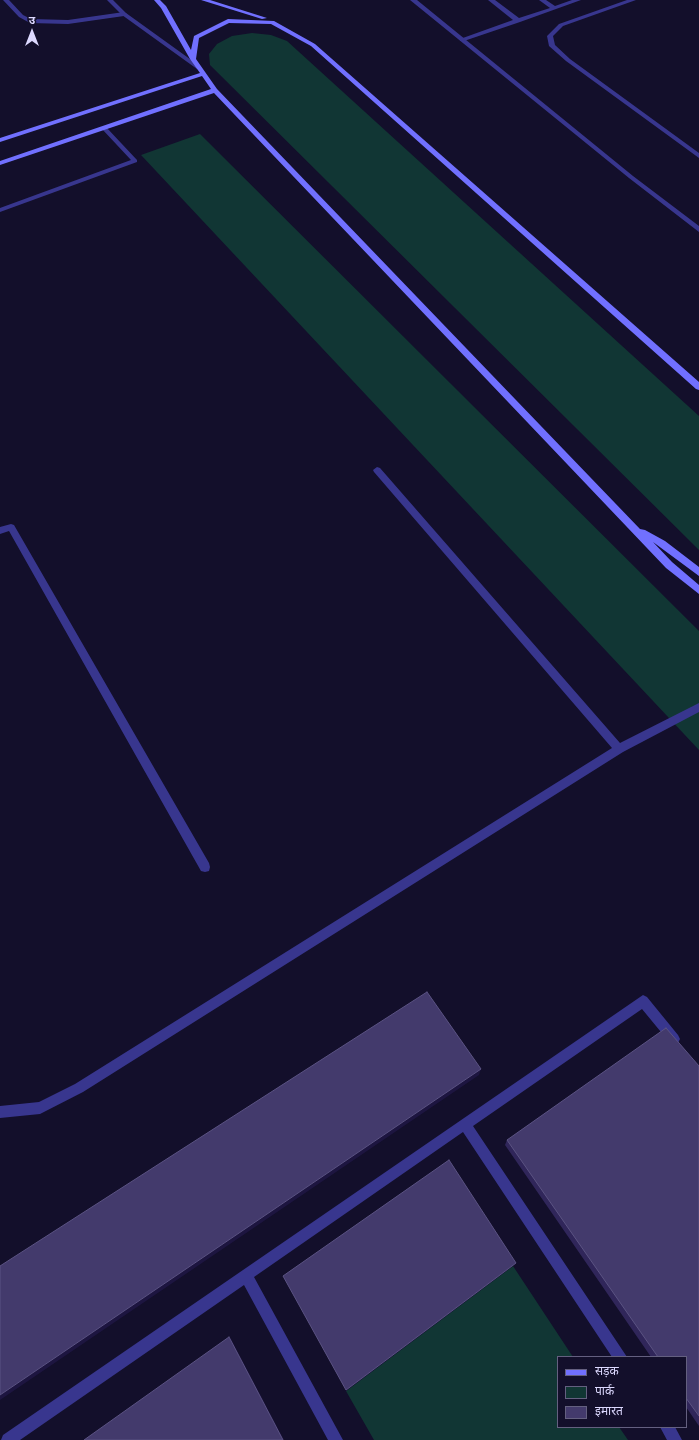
<!DOCTYPE html>
<html>
<head>
<meta charset="utf-8">
<style>
  body { margin:0 }
  #map { position:relative; width:699px; height:1440px; overflow:hidden; background:#130f2b; font-family:Helvetica,"Noto Sans Devanagari",sans-serif }
  canvas { display:block }
  .legend { position:absolute; left:557px; top:1356px; width:130px; height:72px; box-sizing:border-box; background:#130f2b; border:1px solid #646080; margin:0; padding:5px 7px; list-style:none; font-size:12px; color:#ddd9ff }
  .legend li { display:flex; align-items:center; gap:8px; height:20px }
  .legend b { width:20px; border:1px solid #646080 }
  .north { position:absolute; left:12px; top:12px; width:40px; height:40px; -webkit-text-stroke:3px #130f2b; paint-order:stroke; rotate:0deg; font-size:11px; font-weight:700; line-height:16px; text-align:center; color:#ddd9ff }
  .north::after { content:''; display:block; margin:auto; width:14px; height:18px; background:#ddd9ff; clip-path:polygon(50% 0,100% 100%,50% 72%,0 100%) }
</style>
</head>
<body>
<div id="map">
<canvas width="699" height="1440"></canvas>
<ul class="legend">
<li><b style="height:5px;background:#7170ff"></b>सड़क</li>
<li><b style="height:11px;background:#113634"></b>पार्क</li>
<li><b style="height:11px;background:#433a6c"></b>इमारत</li>
</ul>
<div class="north">उ</div>
</div>
<script>
const context = document.querySelector('canvas').getContext('2d');
context.lineJoin = 'round';
function fillPath(path, color) {
  context.fillStyle = color;
  context.fill(path, 'evenodd');
}
function poly(rows) {
  const path = new Path2D();
  for (const r of rows) {
    path.moveTo(r[0], r[1]);
    for (let i = 2; i < r.length; i += 2) path.lineTo(r[i], r[i + 1]);
  }
  return path;
}
function trace(path, color, width, dash) {
  context.strokeStyle = color;
  context.lineWidth = width;
  context.lineCap = dash ? 'butt' : 'round';
  context.setLineDash(dash || []);
  context.stroke(path);
}
const green = poly([
  [252,33,271,35,287,41,699,416,699,550,210,65,209,54,217,44,232,36],
  [200,134,699,631,699,750,141,155],
  [513,1266,573,1357,558,1357,558,1427,619,1427,628,1440,374,1440,346,1391]
]);
const lane = poly([
  [3,0,9,0,23,15,31,19,68,20,124,12,127,14,124,16,68,24,30,23,19,17,3,0],
  [488,0,495,0,519,18,550,8,539,0,546,0,555,6,572,0,581,0,520,22,464,41,460,41,460,39,513,20,488,0],
  [627,0,636,0,563,26,553,36,555,45,570,59,699,153,699,158,566,61,549,46,547,36,559,24,627,0],
  [102,127,106,127,137,160,137,162,0,212,0,208,131,160,102,129,102,127],
  [377,467,380,468,620,743,699,703,699,712,623,752,83,1092,40,1114,0,1118,0,1106,39,1102,75,1084,612,748,374,472,373,470,377,467],
  [11,524,14,525,209,863,210,867,209,871,205,872,201,871,9,531,0,534,0,527,11,524]
]);
const street = poly([
  [107,0,113,0,126,13,201,67,201,69,197,69,122,15,107,0],
  [410,0,417,0,633,176,699,226,699,232,629,178,410,0],
  [643,995,647,997,678,1035,680,1039,678,1043,674,1045,670,1043,642,1009,473,1126,627,1357,612,1357,463,1132,254,1277,343,1440,328,1440,244,1285,20,1440,1,1440,3,1435,643,995],
  [660,1427,675,1427,682,1440,667,1440,660,1427]
]);
const secondary = poly([
  [154,0,160,0,166,6,191,50,194,36,228,19,274,21,315,44,699,382,699,390,696,389,311,46,271,24,229,23,199,38,196,59,217,89,640,529,645,530,665,541,699,567,699,576,653,542,672,562,699,585,699,594,666,568,214,93,0,165,0,161,211,89,202,76,0,142,0,138,200,73,190,59,161,8,154,0],
  [201,0,210,0,267,18,262,19,201,0]
]);
const wall = poly([
  [699,1066,699,1426,686,1407,686,1357,651,1357,505,1145,507,1140]
]);
const shadedWall = poly([
  [481,1069,479,1075,0,1400,0,1395],
  [516,1263,513,1266,346,1391,346,1390],
  [229,1337,231,1339,284,1440,283,1440]
]);
const building = poly([
  [427,992,481,1069,0,1395,0,1266,427,992],
  [666,1028,699,1066,699,1416,686,1398,686,1357,658,1357,507,1140,666,1028],
  [449,1160,516,1263,346,1390,283,1276,449,1160],
  [229,1337,283,1440,84,1440,229,1337]
]);
fillPath(green, '#113634');
fillPath(lane, '#38368e');
fillPath(street, '#38368e');
fillPath(secondary, '#7170ff');
fillPath(wall, '#30265a');
fillPath(shadedWall, '#1d1540');
fillPath(building, '#433a6c');
trace(building, '#5b5383', 1);
</script>
</body>
</html>
